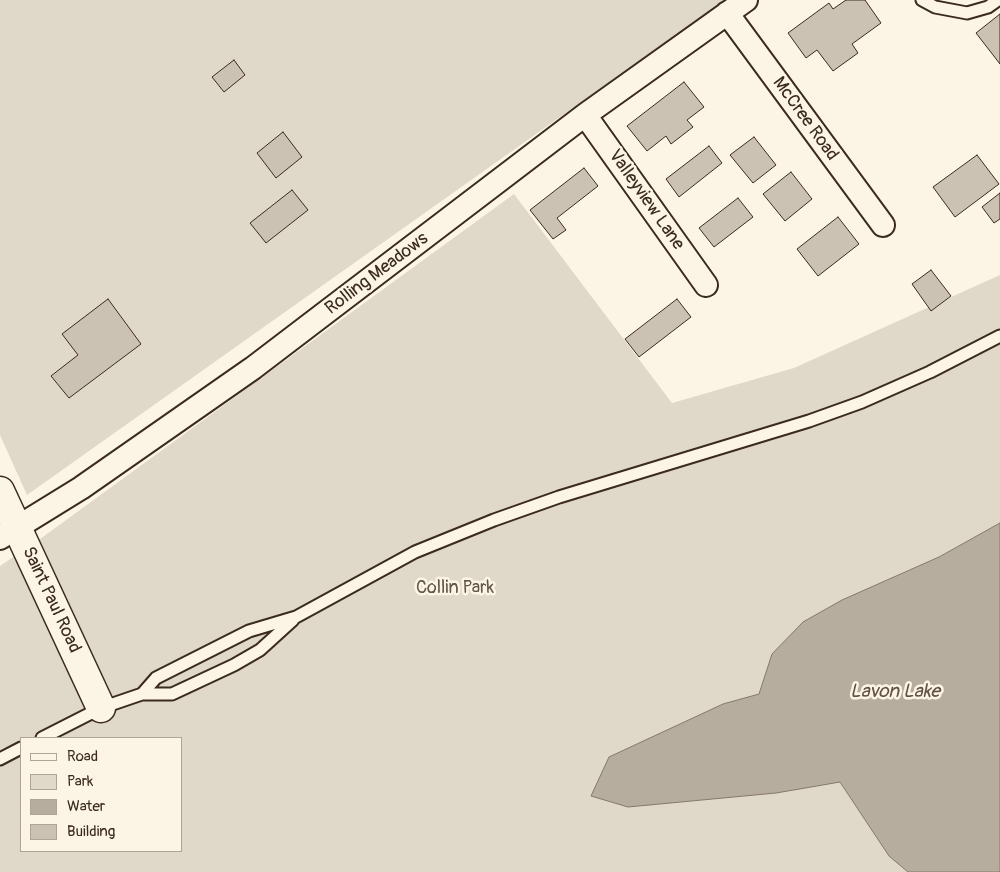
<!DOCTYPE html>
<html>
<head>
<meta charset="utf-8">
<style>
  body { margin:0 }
  #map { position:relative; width:1000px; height:872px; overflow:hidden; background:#fcf5e5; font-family:Pangolin,sans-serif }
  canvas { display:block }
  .legend { position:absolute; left:20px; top:737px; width:162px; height:115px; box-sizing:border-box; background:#fcf5e5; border:1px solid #afa495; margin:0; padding:6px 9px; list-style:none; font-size:15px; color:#3b2a1e }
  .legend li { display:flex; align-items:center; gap:10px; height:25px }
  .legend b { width:25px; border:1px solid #afa495 }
</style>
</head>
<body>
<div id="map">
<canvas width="1000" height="872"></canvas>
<ul class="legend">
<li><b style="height:6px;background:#fcf5e5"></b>Road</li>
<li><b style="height:14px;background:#e0d8c8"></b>Park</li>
<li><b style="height:14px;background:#b7ad9e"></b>Water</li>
<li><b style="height:14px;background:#ccc2b3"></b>Building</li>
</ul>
</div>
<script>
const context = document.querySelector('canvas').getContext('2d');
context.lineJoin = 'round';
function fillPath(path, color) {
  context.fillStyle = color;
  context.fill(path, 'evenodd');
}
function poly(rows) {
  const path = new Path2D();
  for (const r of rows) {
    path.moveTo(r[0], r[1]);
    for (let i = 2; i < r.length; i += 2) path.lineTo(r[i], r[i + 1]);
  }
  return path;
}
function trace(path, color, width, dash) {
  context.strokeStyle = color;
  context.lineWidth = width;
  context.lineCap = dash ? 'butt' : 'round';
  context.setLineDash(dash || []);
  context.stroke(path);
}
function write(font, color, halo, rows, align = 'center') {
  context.font = font + ' Pangolin,sans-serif';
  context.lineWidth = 5;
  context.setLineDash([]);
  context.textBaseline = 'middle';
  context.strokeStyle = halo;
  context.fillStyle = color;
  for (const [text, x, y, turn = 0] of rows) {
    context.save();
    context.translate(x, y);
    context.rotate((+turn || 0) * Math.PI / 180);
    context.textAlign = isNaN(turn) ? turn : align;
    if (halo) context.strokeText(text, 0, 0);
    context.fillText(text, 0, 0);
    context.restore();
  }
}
const green = poly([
  [0,0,725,0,27,495,0,435],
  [514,194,672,403,794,368,1000,275,1000,872,0,872,0,566,40,539],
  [21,738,181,738,181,851,21,851]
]);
const water = poly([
  [1000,523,1000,872,908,872,889,856,840,782,776,793,628,807,591,796,609,757,723,704,759,694,772,654,803,622,842,600,939,557,1000,523]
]);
const building = poly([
  [846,0,865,0,881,23,852,44,858,53,833,71,817,50,806,58,788,33,829,3,833,9,846,0],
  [1000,14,1000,64,976,33,1000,14],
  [234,60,245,75,224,92,212,77,234,60],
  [684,82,704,107,687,120,693,127,671,144,666,136,647,151,627,126,684,82],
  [283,132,302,157,276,178,257,153,283,132],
  [754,137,776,165,753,183,730,155,754,137],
  [709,146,722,163,679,197,666,179,709,146],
  [977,155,999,184,955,217,933,187,977,155],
  [584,168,598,186,557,218,566,230,553,239,530,210,584,168],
  [791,172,812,199,785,221,763,194,791,172],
  [292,190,308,210,266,243,250,223,292,190],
  [1000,193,1000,219,994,223,982,207,1000,193],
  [738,198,753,217,714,247,699,228,738,198],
  [838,217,859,244,818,276,797,249,838,217],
  [931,270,951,296,931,311,912,284,931,270],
  [108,299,141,344,69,398,51,376,78,355,62,334,108,299],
  [677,299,691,317,639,357,625,339,677,299]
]);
const lane = poly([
  [922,0,935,7,967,13,988,7,998,0],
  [142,694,156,678,249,631,296,617,415,552,494,520,559,497,809,421,862,402,930,372,1000,336],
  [42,738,101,708,142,694,172,694,234,665,260,650,293,620],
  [0,759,21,748]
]);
const street = poly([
  [727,13,883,225],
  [585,115,706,285],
  [0,538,81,488,253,368,585,115,746,0]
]);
const secondary = poly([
  [0,491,101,708]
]);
const streetNames = [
  ["McCree Road",805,119,54],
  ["Valleyview Lane",646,200,55],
  ["Rolling Meadows",377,274,-37],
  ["Saint Paul Road",51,600,65]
];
const parkNames = [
  ["Collin Park",455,588]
];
const waterNames = [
  ["Lavon Lake",895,692]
];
fillPath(green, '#e0d8c8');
fillPath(water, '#b7ad9e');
trace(water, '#85796b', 1);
fillPath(building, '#ccc2b3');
trace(building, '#3b2a1e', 1);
trace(lane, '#3b2a1e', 15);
trace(street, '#3b2a1e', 26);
trace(secondary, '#3b2a1e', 31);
trace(lane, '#fcf5e5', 11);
trace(street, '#fcf5e5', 22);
trace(secondary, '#fcf5e5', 28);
write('18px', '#3b2a1e', '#fcf5e5', streetNames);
write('18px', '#645648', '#fcf5e5', parkNames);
write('italic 19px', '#605144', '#fcf5e5', waterNames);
</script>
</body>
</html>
